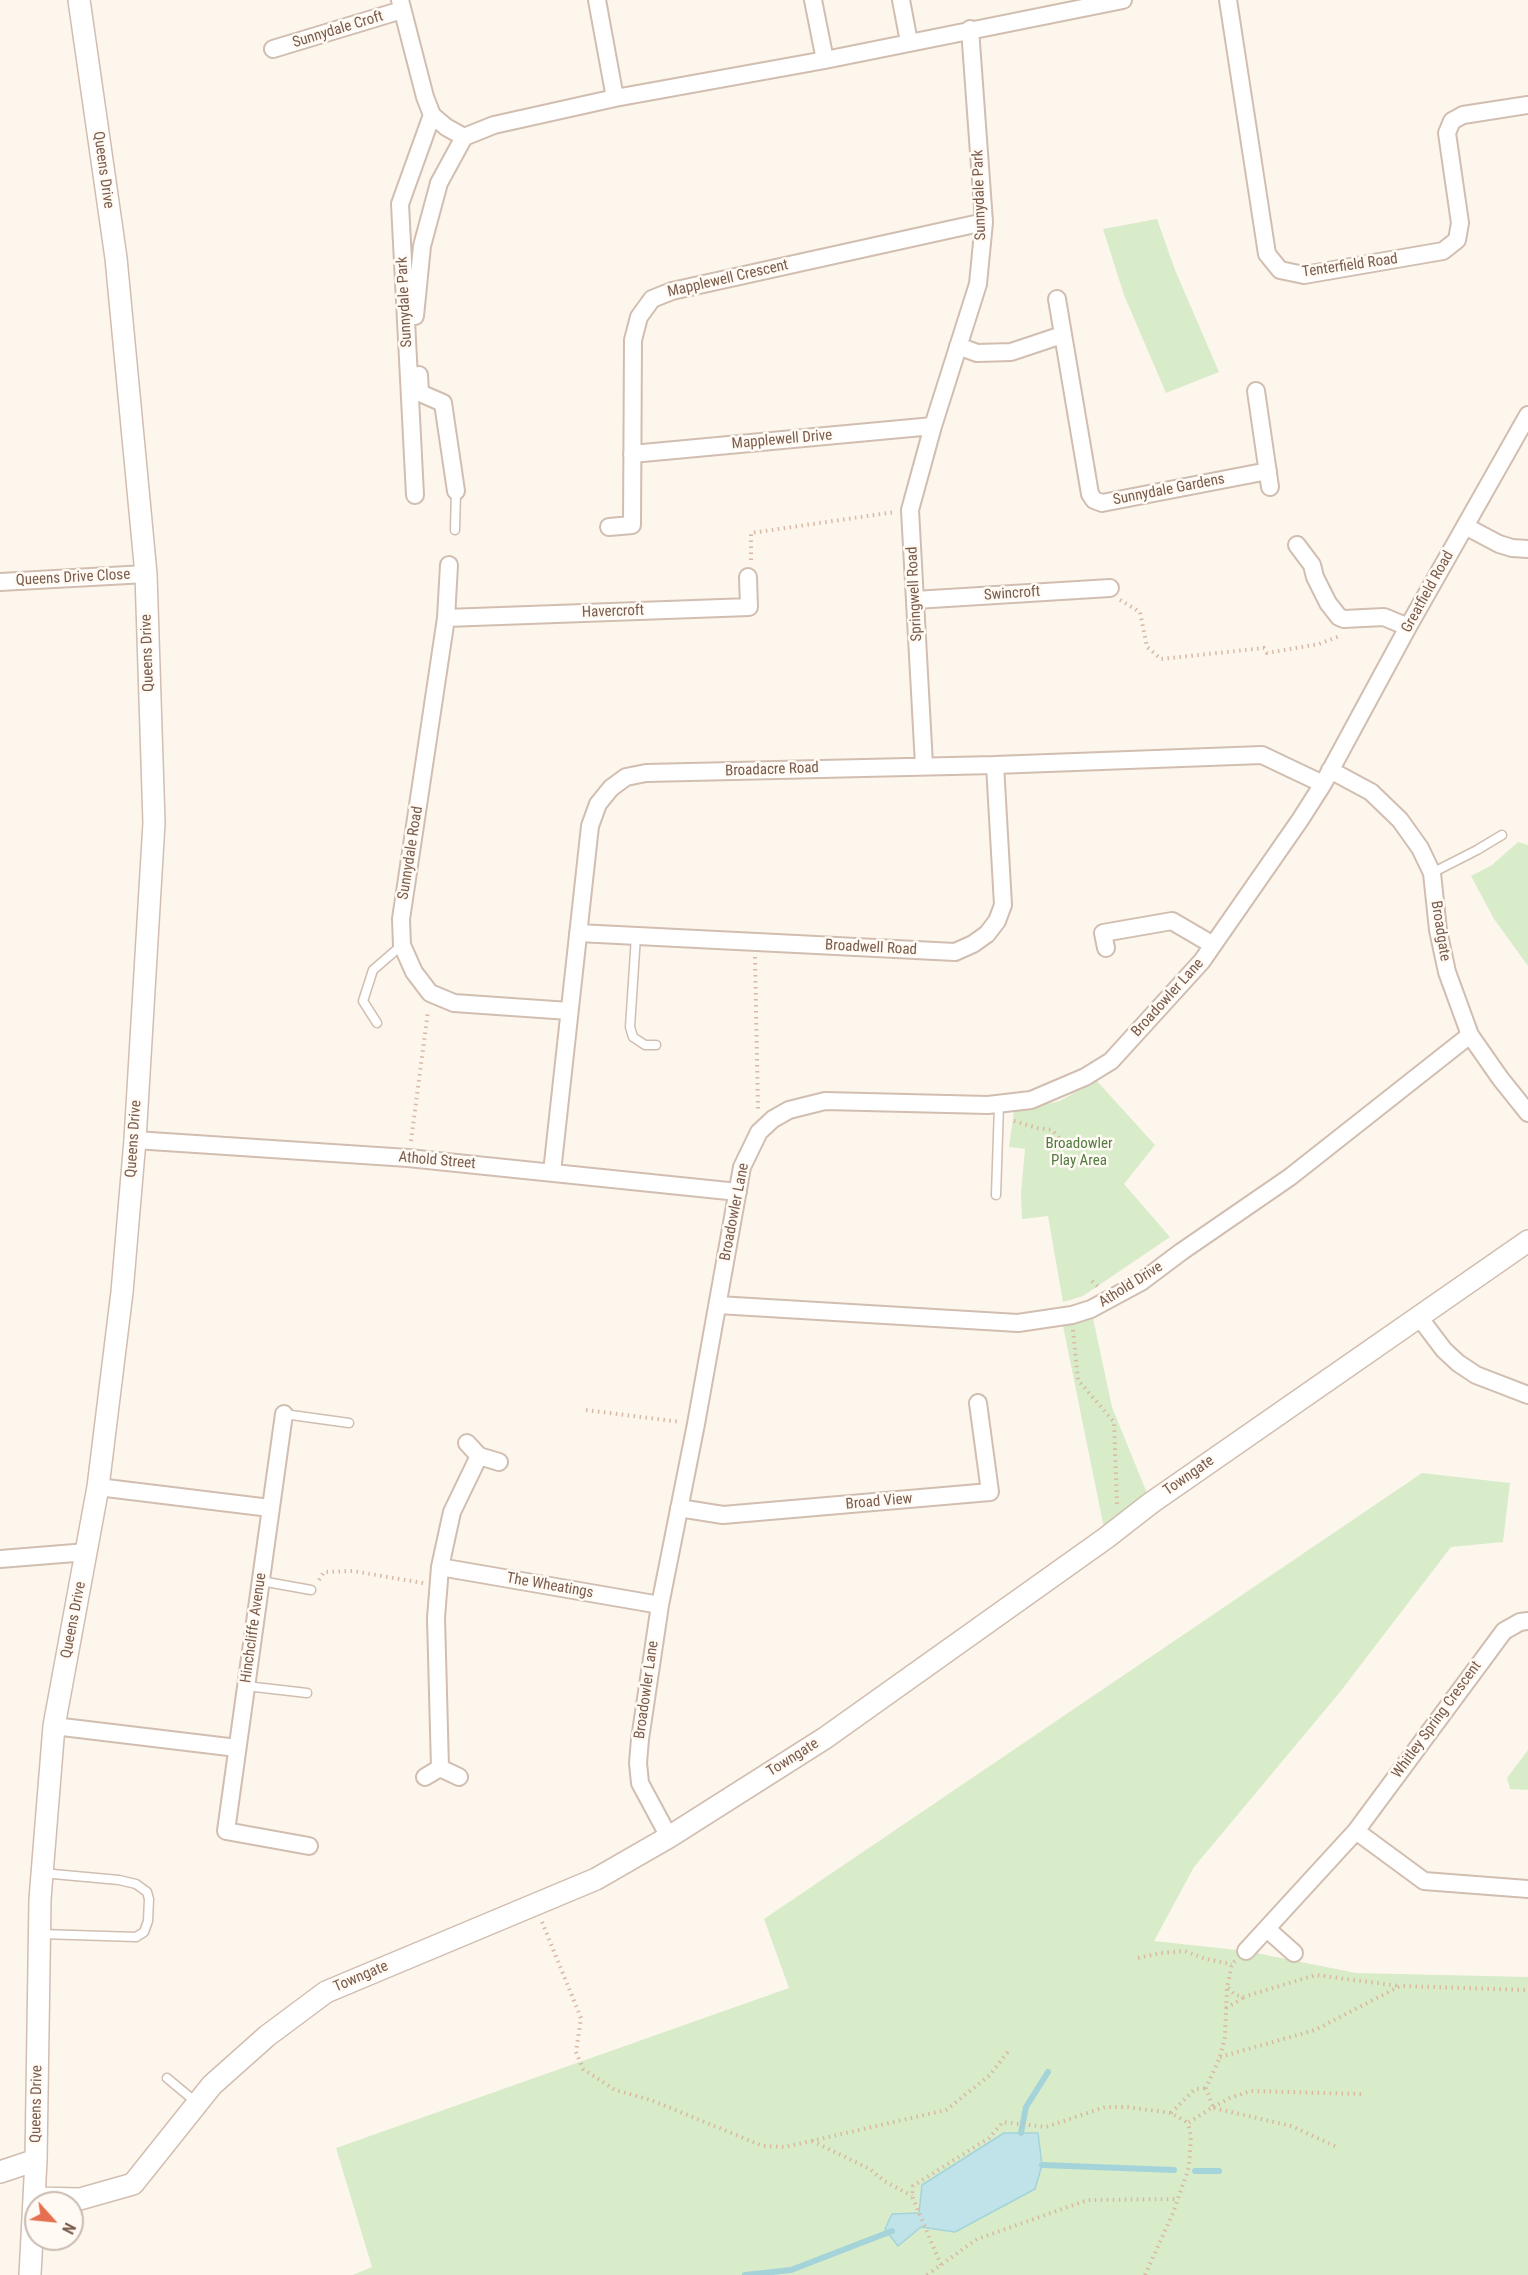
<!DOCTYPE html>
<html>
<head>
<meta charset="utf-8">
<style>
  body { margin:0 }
  #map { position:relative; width:1528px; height:2275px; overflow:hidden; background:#fdf6ec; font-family:"Roboto Condensed",sans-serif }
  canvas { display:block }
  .north { position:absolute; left:24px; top:2191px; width:60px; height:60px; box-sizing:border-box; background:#fffaf3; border:2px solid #cabbb1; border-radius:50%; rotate:117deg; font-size:16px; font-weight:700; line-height:24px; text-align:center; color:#7a5c4d }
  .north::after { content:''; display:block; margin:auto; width:21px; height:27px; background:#e76f51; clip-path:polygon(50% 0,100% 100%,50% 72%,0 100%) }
</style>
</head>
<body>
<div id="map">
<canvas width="1528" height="2275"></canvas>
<div class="north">N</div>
</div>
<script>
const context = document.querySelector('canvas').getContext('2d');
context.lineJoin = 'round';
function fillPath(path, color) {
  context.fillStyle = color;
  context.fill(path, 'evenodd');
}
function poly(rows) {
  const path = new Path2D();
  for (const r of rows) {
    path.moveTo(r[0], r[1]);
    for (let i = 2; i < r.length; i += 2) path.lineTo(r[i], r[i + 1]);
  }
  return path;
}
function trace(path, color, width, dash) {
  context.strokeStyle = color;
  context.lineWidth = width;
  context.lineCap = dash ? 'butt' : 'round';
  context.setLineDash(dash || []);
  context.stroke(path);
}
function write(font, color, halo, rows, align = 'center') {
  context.font = font + ' "Roboto Condensed",sans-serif';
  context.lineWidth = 5;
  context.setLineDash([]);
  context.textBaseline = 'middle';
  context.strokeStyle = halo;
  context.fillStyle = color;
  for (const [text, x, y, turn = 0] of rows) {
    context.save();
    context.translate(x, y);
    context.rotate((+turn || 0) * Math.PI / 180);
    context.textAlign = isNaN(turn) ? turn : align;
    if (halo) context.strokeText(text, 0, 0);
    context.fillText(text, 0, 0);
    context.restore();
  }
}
const green = poly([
  [1157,219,1175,270,1219,372,1166,393,1124,295,1103,229],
  [1518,842,1528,845,1528,966,1494,919,1471,876,1492,865],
  [1096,1080,1155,1145,1124,1184,1170,1237,1083,1296,1063,1302,1048,1216,1022,1219,1021,1193,1025,1149,1009,1147,1014,1111,1060,1101],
  [1091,1309,1112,1407,1151,1503,1106,1538,1061,1316],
  [1422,1473,1510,1483,1503,1542,1451,1547,1340,1692,1194,1867,1154,1941,1246,1951,1356,1973,1528,1977,1528,2275,353,2275,372,2267,336,2148,789,1988,764,1919],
  [1528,1750,1528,1790,1510,1789,1507,1778]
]);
const water = poly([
  [1004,2133,1038,2133,1042,2165,1035,2189,955,2232,921,2227,898,2246,885,2229,892,2214,919,2213,922,2185,1004,2133]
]);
const stream = poly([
  [1021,2133,1026,2107,1048,2072],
  [1042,2165,1174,2170],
  [1195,2171,1219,2171],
  [745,2275,791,2270,892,2231]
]);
const path = poly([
  [751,560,751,533,895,512],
  [1120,600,1140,612,1147,647,1161,659,1264,648,1267,653,1319,644,1340,636],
  [755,957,758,1109],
  [1014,1121,1037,1128,1052,1130,1070,1150],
  [411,1141,428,1011],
  [1092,1281,1099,1288],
  [1073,1330,1078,1380,1114,1422,1117,1504],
  [586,1410,681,1422],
  [319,1580,324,1572,353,1571,423,1583],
  [542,1922,581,2018,576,2052,583,2069,615,2090,651,2100,763,2146,785,2147,946,2110,990,2075,1010,2049],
  [1138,1958,1160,1953,1185,1951,1206,1959,1232,1964],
  [1228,1988,1234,1994,1243,1997,1316,1975,1399,1986],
  [1226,2008,1243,1998],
  [1220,2057,1315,2030,1400,1986,1528,1990],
  [1213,2107,1230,2098,1251,2091,1361,2094],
  [1214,2108,1291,2126,1339,2148],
  [1171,2113,1195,2089,1206,2088],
  [812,2141,870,2169,884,2181,912,2196],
  [941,2265,912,2196,913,2186,989,2138,1003,2122,1046,2127,1105,2107,1127,2107,1171,2113,1188,2123],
  [927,2275,977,2239,1088,2200,1178,2199],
  [1145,2275,1173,2213,1189,2167,1191,2136,1188,2123,1213,2107,1206,2088,1220,2057,1225,2037,1227,1988,1232,1964,1235,1961]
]);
const service = poly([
  [455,530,456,491],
  [1432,873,1477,850,1502,835],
  [636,936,630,1027,633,1037,645,1045,656,1045],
  [377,1023,363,1001,373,970,402,945],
  [996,1195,999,1105],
  [284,1414,349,1423],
  [261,1581,311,1590],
  [246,1686,307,1693],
  [41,1934,136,1937,144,1932,148,1921,149,1899,147,1892,136,1884,119,1880,42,1873],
  [167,2078,197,2103]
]);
const minor = poly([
  [400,0,425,97,432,115,446,127,464,137,494,125,615,98,825,60,1123,0],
  [597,0,615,98],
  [813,0,825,60],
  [901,0,909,42],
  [1228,0,1267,254,1280,270,1304,275,1443,251,1457,240,1460,223,1447,133,1452,121,1463,115,1528,105],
  [273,49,402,10],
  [1057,299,1090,494,1094,500,1102,503,1268,471],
  [415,316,422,246,439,183,464,137],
  [958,346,977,353,1011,352,1062,335],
  [419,375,420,393,443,403,456,491],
  [1256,391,1270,487],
  [632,454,933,426],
  [415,495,400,204,432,115],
  [1465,526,1499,544,1512,548,1528,549],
  [609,527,632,525,633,340,639,317,652,299,672,291,984,222],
  [1297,545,1312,565,1315,577,1328,603,1339,617,1344,619,1384,617,1408,627],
  [449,565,446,618,401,919,402,945,414,972,430,993,454,1003,569,1011],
  [0,582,146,574],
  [915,600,1110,588],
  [446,618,749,607,748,577],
  [924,765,910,510,933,426,978,284,984,222,970,29],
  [1330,770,1371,792,1400,820,1420,848,1432,873,1438,930,1447,972,1470,1035,1500,1078,1528,1113],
  [578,933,955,952,973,944,987,934,997,921,1003,905,995,765],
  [1106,948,1103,933,1172,921,1213,945],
  [135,1140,408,1158,738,1192],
  [552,1172,590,826,598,804,611,788,626,777,646,773,995,765,1262,755,1323,784],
  [718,1305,1018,1323,1072,1315,1091,1309,1141,1282,1181,1252,1290,1177,1470,1035],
  [1419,1317,1444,1350,1458,1363,1476,1375,1528,1395],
  [284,1414,226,1831,309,1846],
  [467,1443,479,1456,499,1462],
  [98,1487,270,1508],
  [679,1508,723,1515,990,1492,978,1403],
  [0,1559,87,1552],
  [440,1567,660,1605],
  [54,1726,237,1748],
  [440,1768,436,1618,440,1567,452,1512,479,1456],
  [425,1777,440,1768,459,1777],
  [1356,1831,1424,1881,1528,1889],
  [669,1837,640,1783,638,1763,640,1739,660,1605,696,1424,742,1167,759,1132,773,1119,789,1110,825,1101,988,1105,1031,1100,1085,1077,1111,1061,1202,961,1300,820,1323,784,1408,627,1528,415],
  [1267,1929,1294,1953],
  [1246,1951,1356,1831,1504,1631,1520,1622,1528,1621]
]);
const tertiary = poly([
  [0,2172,36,2160],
  [34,2198,80,2199,133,2184,212,2085,267,2036,326,1992,596,1879,669,1837,825,1738,1106,1538,1151,1503,1528,1241],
  [30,2275,36,2160,40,1899,54,1726,98,1487,122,1292,135,1140,154,823,146,574,116,258,79,0]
]);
const streetNames = [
  ["Sunnydale Croft",338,30,-17],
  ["Queens Drive",103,170,82],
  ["Sunnydale Park",980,195,-92],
  ["Tenterfield Road",1350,266,-8],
  ["Mapplewell Crescent",728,279,-13],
  ["Sunnydale Park",405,302,-93],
  ["Mapplewell Drive",782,440,-5],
  ["Sunnydale Gardens",1169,490,-11],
  ["Queens Drive Close",73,578,-3],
  ["Greatfield Road",1428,592,-61],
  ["Springwell Road",915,594,-93],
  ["Swincroft",1012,594,-4],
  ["Havercroft",613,612,-2],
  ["Queens Drive",148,653,-92],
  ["Broadacre Road",772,770,-2],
  ["Sunnydale Road",411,853,-81],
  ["Broadgate",1440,931,81],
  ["Broadwell Road",871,948,3],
  ["Broadowler Lane",1168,998,-48],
  ["Queens Drive",134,1139,-86],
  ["Athold Street",437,1161,5],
  ["Broadowler Lane",735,1212,-79],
  ["Athold Drive",1131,1285,-32],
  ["Towngate",1189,1476,-35],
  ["Broad View",879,1502,-5],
  ["The Wheatings",550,1586,10],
  ["Queens Drive",74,1620,-79],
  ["Hinchcliffe Avenue",254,1628,-82],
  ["Broadowler Lane",647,1690,-82],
  ["Whitley Spring Crescent",1437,1720,-54],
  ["Towngate",793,1758,-32],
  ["Towngate",361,1977,-23],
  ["Queens Drive",37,2104,-89]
];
const parkNames = [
  ["Broadowler",1079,1144],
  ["Play Area",1079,1161]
];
fillPath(green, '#d8ecc9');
fillPath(water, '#bfe3e8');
trace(water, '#a5d3da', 1.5);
trace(stream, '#a5d3da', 6);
trace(service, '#d1beb0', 11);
trace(minor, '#d1beb0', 20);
trace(tertiary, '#d1beb0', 24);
trace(path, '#d9b8a5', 4, [1.5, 4.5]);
trace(service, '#fff', 8);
trace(minor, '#fff', 16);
trace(tertiary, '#fff', 21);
write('15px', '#7a5c4d', '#fffaf3', streetNames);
write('15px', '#537a41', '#fffaf3', parkNames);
</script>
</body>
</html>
